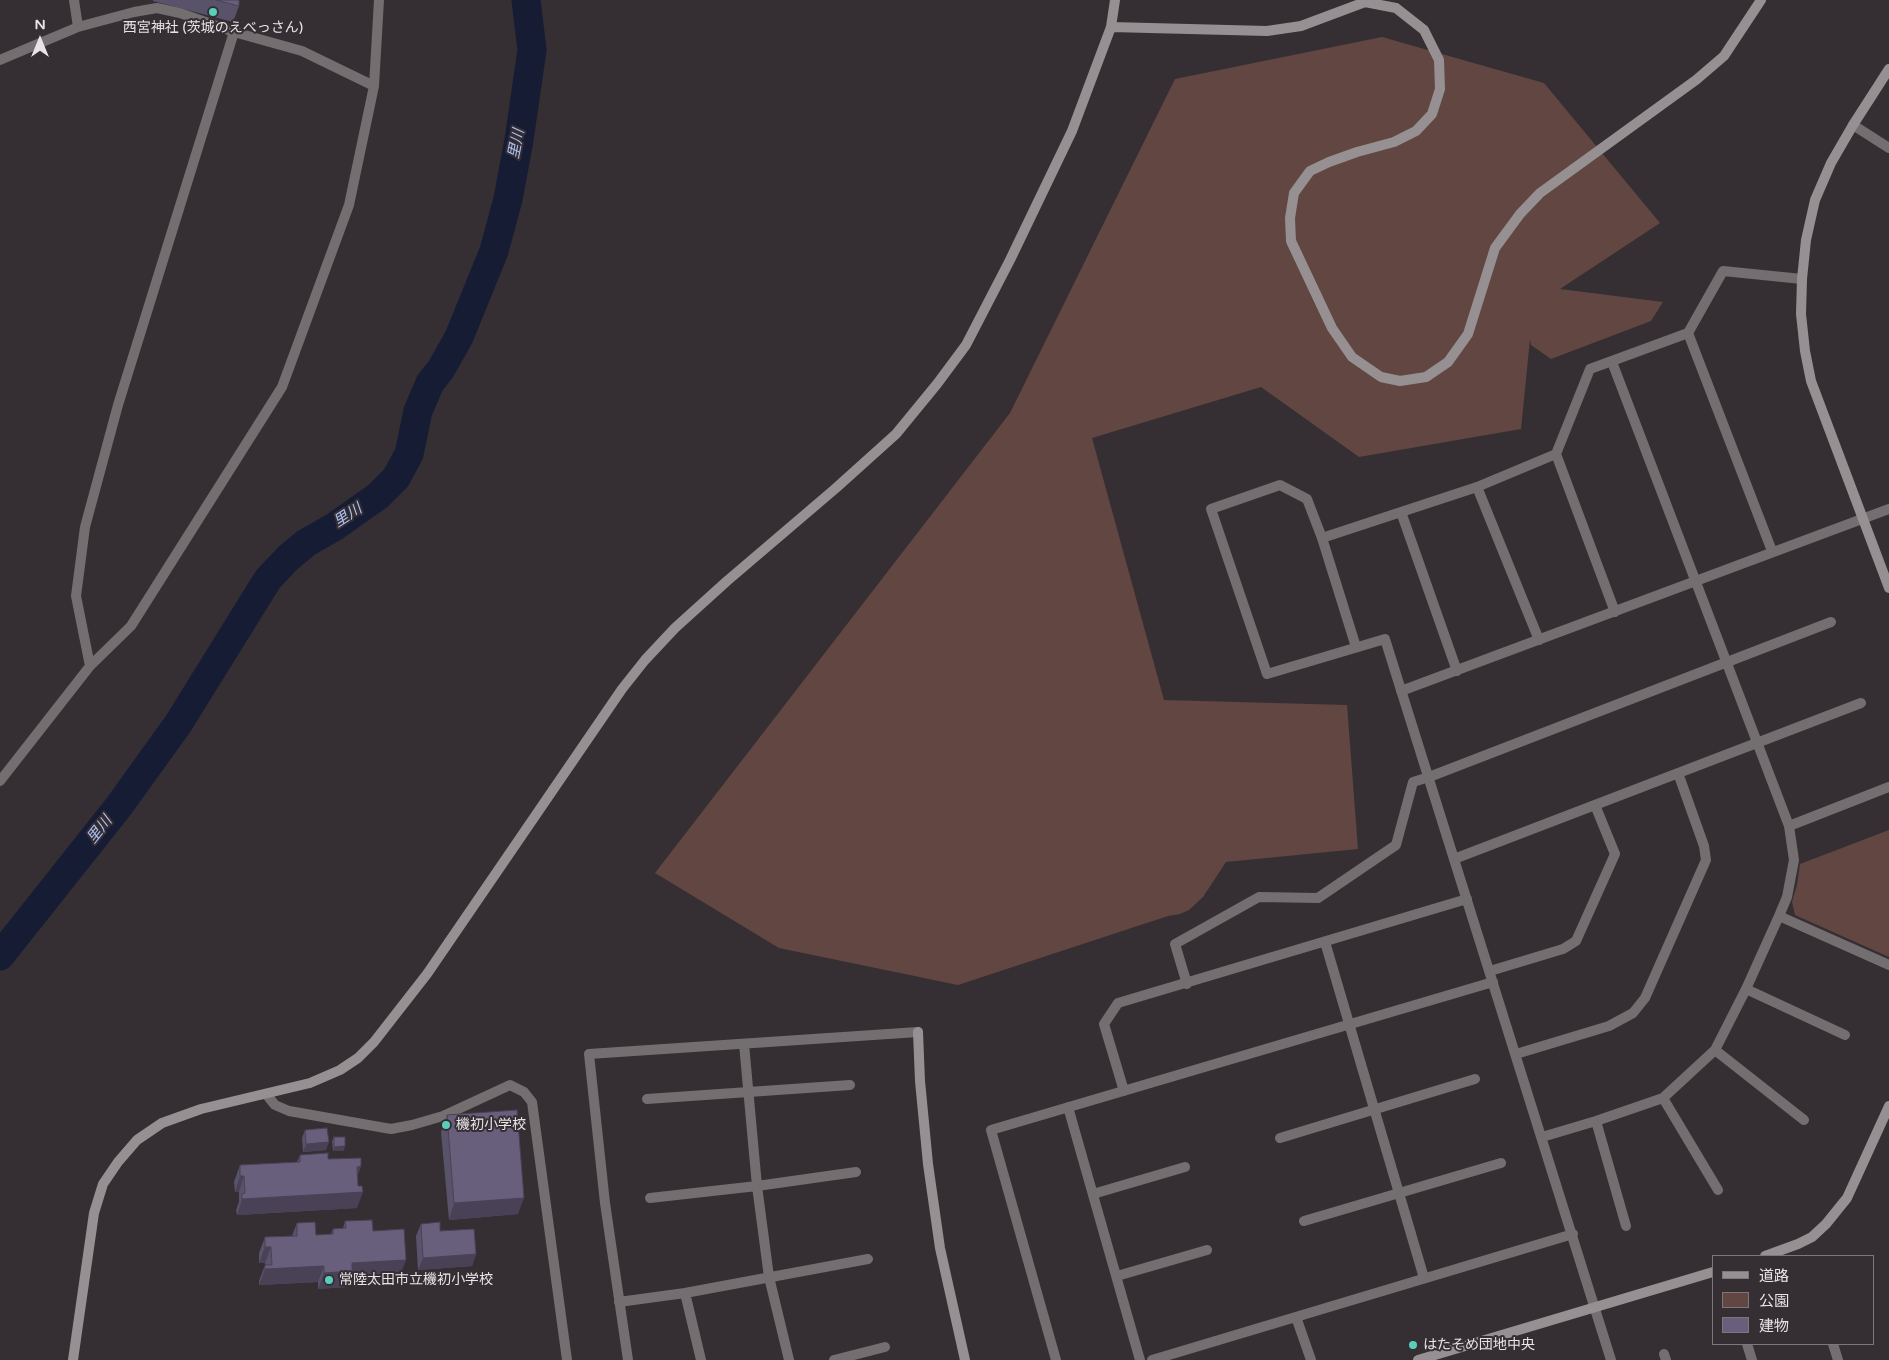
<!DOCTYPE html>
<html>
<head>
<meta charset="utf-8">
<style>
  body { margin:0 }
  #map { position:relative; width:1889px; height:1360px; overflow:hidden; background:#352f34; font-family:"Varela Round","Noto Sans JP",sans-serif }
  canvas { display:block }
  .legend { position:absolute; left:1712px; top:1255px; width:162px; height:90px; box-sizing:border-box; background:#352f34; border:1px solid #7c777c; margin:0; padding:6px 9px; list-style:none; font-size:15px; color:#e7e3e7 }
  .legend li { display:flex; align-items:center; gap:10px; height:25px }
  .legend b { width:25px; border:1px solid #7c777c }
  .north { position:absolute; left:15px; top:15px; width:50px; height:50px; -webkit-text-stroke:4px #352f34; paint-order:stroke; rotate:0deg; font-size:14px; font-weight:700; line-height:20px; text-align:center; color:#e7e3e7 }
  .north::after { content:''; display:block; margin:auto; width:18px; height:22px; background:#e7e3e7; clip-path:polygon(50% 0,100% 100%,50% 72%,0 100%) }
</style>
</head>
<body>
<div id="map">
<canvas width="1889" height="1360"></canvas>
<ul class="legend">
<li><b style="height:6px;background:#979092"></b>道路</li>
<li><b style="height:14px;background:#614642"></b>公園</li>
<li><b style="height:14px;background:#685f7c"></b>建物</li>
</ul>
<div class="north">N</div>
</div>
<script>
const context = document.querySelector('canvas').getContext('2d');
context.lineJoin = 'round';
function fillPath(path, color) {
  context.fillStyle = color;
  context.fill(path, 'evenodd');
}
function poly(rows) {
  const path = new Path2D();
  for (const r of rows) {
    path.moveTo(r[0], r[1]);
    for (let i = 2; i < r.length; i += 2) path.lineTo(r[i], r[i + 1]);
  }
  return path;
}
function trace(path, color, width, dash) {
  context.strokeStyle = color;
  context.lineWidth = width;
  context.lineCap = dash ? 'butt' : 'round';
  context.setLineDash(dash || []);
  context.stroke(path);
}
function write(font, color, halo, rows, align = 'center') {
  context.font = font + ' "Varela Round","Noto Sans JP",sans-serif';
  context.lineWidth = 4;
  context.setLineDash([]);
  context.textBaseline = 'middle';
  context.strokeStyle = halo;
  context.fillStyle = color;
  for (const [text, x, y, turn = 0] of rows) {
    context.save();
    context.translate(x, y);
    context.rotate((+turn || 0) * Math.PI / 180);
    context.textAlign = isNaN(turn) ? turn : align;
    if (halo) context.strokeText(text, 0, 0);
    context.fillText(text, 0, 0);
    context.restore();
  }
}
const green = poly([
  [1382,37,1544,83,1660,223,1560,289,1663,302,1651,321,1551,359,1531,345,1530,339,1521,429,1359,457,1261,387,1092,438,1164,700,1347,705,1358,849,1226,862,1203,897,1189,910,1180,914,1168,916,958,985,779,948,655,873,1010,413,1175,79],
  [1889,830,1889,957,1795,915,1792,902,1797,885,1800,864]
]);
const river = poly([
  [0,956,119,806,178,724,268,579,288,558,306,543,334,527,378,496,396,478,409,454,418,411,430,383,441,369,459,337,494,251,508,199,519,140,532,50,526,0]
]);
const street = poly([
  [74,0,78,27],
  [0,60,78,27,134,12,157,8,180,13,234,32,302,51,374,86],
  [1853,125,1889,148],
  [1688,333,1772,551],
  [1556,454,1615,612],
  [1477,487,1539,640],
  [1401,512,1457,671],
  [1322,538,1477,487,1556,454,1590,369,1688,333,1723,271,1802,279],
  [1356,647,1322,538,1307,499,1280,485,1211,509,1267,674,1385,639,1611,1360],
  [90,666,76,596,85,527,118,405,234,32],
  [1401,691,1889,509],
  [0,781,90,666,131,626,282,387,349,205,374,86,379,0],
  [1789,826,1889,787],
  [1454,859,1861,703],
  [1779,916,1889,965],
  [1325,942,1424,1278],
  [1490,971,1563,949,1576,941,1615,854,1595,805],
  [1187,984,1175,944,1259,897,1318,898,1396,845,1413,782,1429,777,1831,622],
  [1746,989,1845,1035],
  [744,1044,757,1186,769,1277,789,1360],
  [1715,1050,1804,1120],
  [1516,1054,1609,1026,1633,1013,1645,998,1706,860,1704,846,1678,773],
  [1124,1091,1104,1024,1118,1003,1467,899],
  [266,1094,275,1105,289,1111,391,1129,412,1125,443,1116,510,1085,524,1092,532,1102,567,1360],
  [1663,1098,1718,1190],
  [647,1099,850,1085],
  [1068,1107,1140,1360],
  [1596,1121,1626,1226],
  [1542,1137,1596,1121,1663,1098,1715,1050,1746,989,1779,916,1787,897,1794,860,1789,826,1612,362],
  [1280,1138,1475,1079],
  [1093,1194,1185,1167],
  [650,1198,757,1186,856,1172],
  [1304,1221,1501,1163],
  [1117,1276,1207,1250],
  [685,1293,701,1360],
  [619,1302,685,1293,868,1259],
  [1296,1317,1311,1360],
  [1747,1344,1752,1360],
  [1833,1344,1838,1360],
  [1664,1354,1666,1360],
  [628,1360,605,1203,589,1054,918,1032],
  [834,1360,885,1347],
  [1056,1360,991,1130,1493,982],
  [1152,1360,1573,1234]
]);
const secondary = poly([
  [1111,27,1267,31,1301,26,1365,2,1396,8,1424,30,1439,60,1440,89,1432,114,1416,131,1394,142,1357,152,1329,162,1310,171,1294,193,1290,218,1291,241,1332,328,1352,357,1381,377,1400,381,1426,377,1448,362,1468,334,1495,248,1520,214,1540,193,1696,80,1724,56,1761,0],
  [1889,69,1853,125,1831,163,1815,200,1806,240,1802,279,1801,314,1805,351,1811,381,1889,588],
  [918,1032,920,1081,928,1164,940,1248,965,1360],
  [1765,1256,1798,1244,1812,1237,1826,1224,1847,1198,1889,1106],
  [73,1360,94,1213,103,1184,118,1162,137,1140,162,1123,201,1109,310,1083,340,1070,358,1058,374,1042,427,974,622,689,645,660,675,628,727,581,836,488,896,434,937,384,966,345,1010,260,1072,131,1111,27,1115,0],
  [1418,1360,1713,1272]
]);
const wall = poly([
  [153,0,239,0,239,6,233,22,153,1],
  [447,1115,518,1214,449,1220,441,1132],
  [305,1130,326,1150,303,1152,302,1138],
  [334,1137,344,1151,333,1151,332,1141],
  [300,1155,328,1159,361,1166,357,1176,357,1208,237,1215,236,1210,239,1202,239,1192,235,1192,234,1182,240,1165,297,1162],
  [345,1221,373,1231,400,1276,349,1279,346,1287,318,1289,318,1282,259,1285,259,1281,265,1265,265,1263,259,1263,259,1253,265,1237,292,1236,297,1223,316,1235,331,1234,333,1229,343,1228],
  [421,1224,440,1231,476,1254,472,1266,418,1270,416,1236]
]);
const shadedWall = poly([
  [329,1142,326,1150,303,1152,306,1144],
  [345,1146,344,1151,333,1151,334,1147],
  [361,1166,355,1183,357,1167],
  [240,1176,244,1176,239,1192,235,1192],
  [363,1192,357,1208,237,1215,242,1199],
  [524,1198,518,1214,449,1220,454,1203],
  [265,1247,271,1247,265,1263,259,1263],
  [476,1254,472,1266,418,1270,423,1258],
  [406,1260,400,1276,349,1279,346,1287,318,1289,324,1273,352,1263],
  [324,1266,318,1282,259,1285,265,1269]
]);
const building = poly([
  [216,0,239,0,239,6,216,0],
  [517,1110,524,1198,454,1203,447,1115,517,1110],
  [327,1128,329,1142,306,1144,305,1130,327,1128],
  [334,1137,345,1137,345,1146,334,1147,334,1137],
  [328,1153,328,1159,361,1158,361,1166,357,1167,358,1186,362,1186,363,1192,242,1199,242,1194,245,1193,244,1176,240,1176,240,1165,300,1162,300,1155,328,1153],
  [372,1220,373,1231,404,1229,406,1260,352,1263,352,1271,324,1273,324,1266,265,1269,265,1265,272,1265,271,1247,265,1247,265,1237,297,1236,297,1223,315,1222,316,1235,333,1234,333,1229,346,1228,345,1221,372,1220],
  [440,1222,440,1231,474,1229,476,1254,423,1258,421,1224,440,1222]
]);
const markers = [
  [213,12,5,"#5bcebb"],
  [446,1125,5,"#5bcebb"],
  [329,1280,5,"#5bcebb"],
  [1413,1345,5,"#5bcebb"]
];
const poiNames = [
  ["西宮神社 (茨城のえべっさん)",213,28,"center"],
  ["機初小学校",456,1125],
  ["常陸太田市立機初小学校",339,1280],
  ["はたそめ団地中央",1423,1345]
];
const waterNames = [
  ["里川",517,144,-79],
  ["里川",348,516,-33],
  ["里川",100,830,-52]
];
fillPath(green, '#614642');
trace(river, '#151c34', 29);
trace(street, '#736e6f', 10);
trace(secondary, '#979092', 10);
fillPath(wall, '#59526b');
fillPath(shadedWall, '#494257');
fillPath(building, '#685f7c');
trace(building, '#494257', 1);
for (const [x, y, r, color] of markers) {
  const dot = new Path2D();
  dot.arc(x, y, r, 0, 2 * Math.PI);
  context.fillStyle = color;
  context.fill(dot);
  trace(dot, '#352f34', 2);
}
write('14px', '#e7e3e7', '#352f34', poiNames, 'left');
write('italic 15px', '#adbff4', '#352f34', waterNames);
</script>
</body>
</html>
